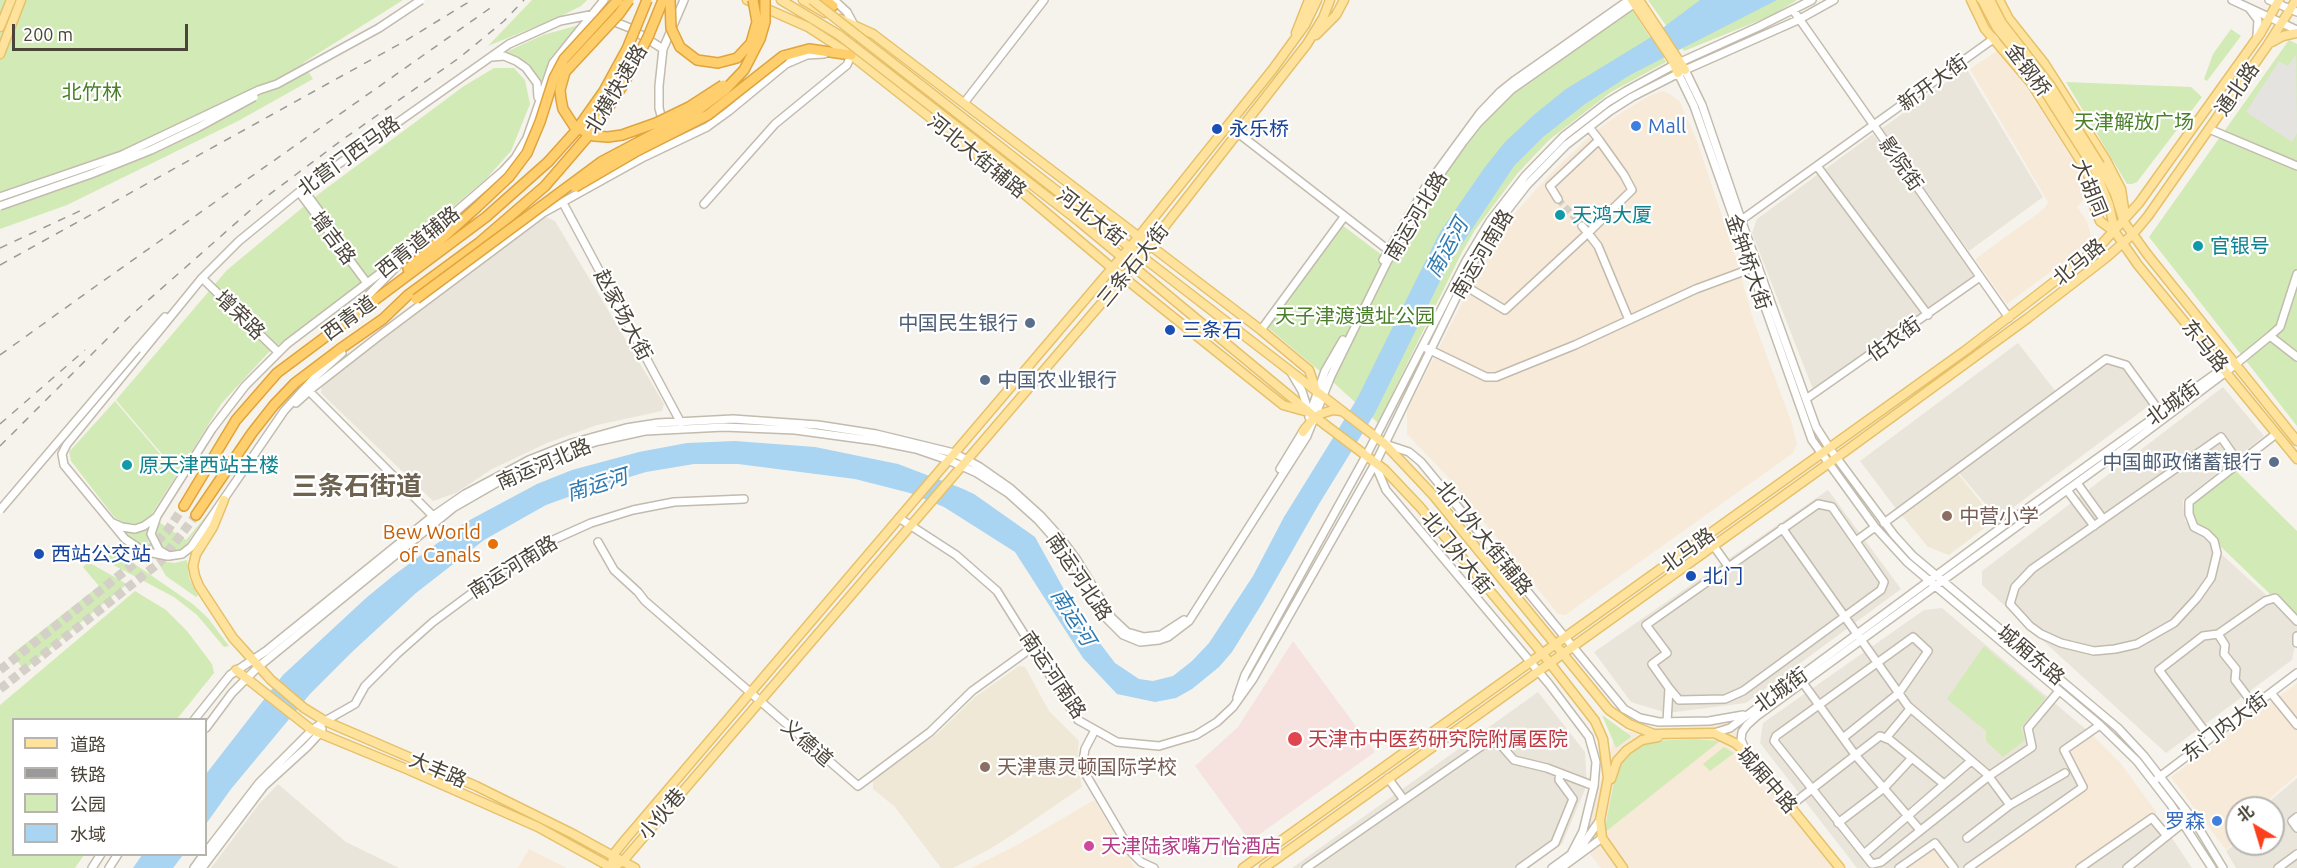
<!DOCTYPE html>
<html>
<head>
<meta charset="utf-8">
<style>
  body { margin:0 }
  #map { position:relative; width:2297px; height:868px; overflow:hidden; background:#f6f3ec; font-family:Ubuntu,"Noto Sans SC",sans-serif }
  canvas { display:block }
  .legend { position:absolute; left:12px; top:718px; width:195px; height:138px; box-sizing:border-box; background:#fff; border:2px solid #b7b4b0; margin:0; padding:8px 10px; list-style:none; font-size:18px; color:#4b4439 }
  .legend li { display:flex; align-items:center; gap:12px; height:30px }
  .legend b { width:30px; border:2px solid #b7b4b0 }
  .north { position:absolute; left:2225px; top:796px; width:60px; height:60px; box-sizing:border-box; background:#fff; border:2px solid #b7b4b0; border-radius:50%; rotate:322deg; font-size:16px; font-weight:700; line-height:24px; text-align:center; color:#4b4439 }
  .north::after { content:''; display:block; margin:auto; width:21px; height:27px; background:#fc3f1d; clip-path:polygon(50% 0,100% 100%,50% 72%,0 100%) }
  .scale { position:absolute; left:12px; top:24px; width:176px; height:27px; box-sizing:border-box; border:3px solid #4b4439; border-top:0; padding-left:8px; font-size:18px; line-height:21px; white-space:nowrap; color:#4b4439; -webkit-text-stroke:4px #fff; paint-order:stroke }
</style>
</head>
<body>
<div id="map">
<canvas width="2297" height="868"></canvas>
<ul class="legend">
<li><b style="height:8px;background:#ffe39c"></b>道路</li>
<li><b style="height:8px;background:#9a9a9a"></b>铁路</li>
<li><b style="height:16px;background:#d2eab5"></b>公园</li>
<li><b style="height:16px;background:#a9d4f2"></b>水域</li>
</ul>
<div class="north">北</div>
<div class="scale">200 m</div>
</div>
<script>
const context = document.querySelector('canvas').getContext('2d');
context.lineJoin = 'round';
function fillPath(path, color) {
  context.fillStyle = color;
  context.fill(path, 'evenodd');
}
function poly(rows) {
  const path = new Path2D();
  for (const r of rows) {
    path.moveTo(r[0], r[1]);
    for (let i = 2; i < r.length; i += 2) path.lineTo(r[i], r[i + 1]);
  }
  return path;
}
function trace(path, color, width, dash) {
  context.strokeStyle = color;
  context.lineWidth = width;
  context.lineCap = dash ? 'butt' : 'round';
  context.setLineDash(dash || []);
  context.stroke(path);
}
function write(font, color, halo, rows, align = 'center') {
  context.font = font + ' Ubuntu,"Noto Sans SC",sans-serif';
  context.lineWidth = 4.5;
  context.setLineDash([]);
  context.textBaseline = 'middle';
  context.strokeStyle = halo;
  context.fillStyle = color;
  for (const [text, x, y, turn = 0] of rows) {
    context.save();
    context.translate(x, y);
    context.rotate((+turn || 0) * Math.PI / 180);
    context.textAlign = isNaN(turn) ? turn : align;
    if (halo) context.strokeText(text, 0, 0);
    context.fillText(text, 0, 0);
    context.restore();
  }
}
const residential = poly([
  [1966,68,2043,197,1969,251,1881,129],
  [1873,134,1977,277,1814,392,1752,233,1757,219],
  [544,216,555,221,664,404,662,411,597,425,547,443,492,469,456,493,433,501,321,393,322,384],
  [2018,343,2060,397,2113,357,2151,404,1998,519,1954,467,1897,510,1860,461],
  [2223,387,2264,436,2183,500,2185,521,2297,623,2297,635,2292,660,2166,753,1982,585,1982,571],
  [1828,490,1901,589,1746,703,1667,713,1631,702,1594,652],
  [1942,608,2089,732,2061,748,2080,786,1966,868,1958,868,1937,841,1898,868,1857,868,1760,743,1763,723,1924,610],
  [1538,692,1585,752,1587,785,1562,844,1529,868,1292,868],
  [2297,778,2297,868,2236,868,2226,851,2237,843,2273,844,2273,808,2263,807],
  [278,784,346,842,399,868,211,868,259,804],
  [2158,817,2192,868,2083,868]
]);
const commercial = poly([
  [1997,51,2020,77,2082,175,2087,188,2085,198,2077,207,2087,221,2091,236,2088,244,2007,304,1975,259,2044,209,2048,202,1970,69],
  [1663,91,1670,94,1680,102,1697,141,1735,255,1752,316,1792,424,1797,444,1793,453,1565,615,1558,614,1446,475,1407,434,1407,410,1475,278,1497,239,1515,213,1552,172,1594,132,1624,111,1651,95],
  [2297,683,2297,775,2261,806,2261,808,2237,808,2237,841,2226,850,2171,777],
  [1729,722,1845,868,1601,868,1581,842,1616,733],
  [2092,734,2122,765,2157,813,2079,868,1972,868,2086,787,2066,750],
  [1094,800,1135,868,971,868,1021,843],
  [1936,843,1955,868,1901,868],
  [529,849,567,868,518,868]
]);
const education = poly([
  [1955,470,1995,520,1949,555,1928,547,1899,512],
  [1019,666,1025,667,1049,711,1079,741,1077,761,1082,787,1012,835,988,850,953,868,941,868,895,807,873,789,873,780,938,733,975,697]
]);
const medical = poly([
  [1293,641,1375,752,1250,841,1195,766,1238,727]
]);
const green = poly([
  [0,0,403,0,303,63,313,79,238,121,67,205,0,229],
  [532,0,587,0,581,6,559,17,488,46],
  [1648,0,1797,0,1773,15,1684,51],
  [1632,10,1666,62,1611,92,1549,140,1517,174,1475,230,1461,254,1378,423,1334,383,1266,326,1342,225,1390,261,1426,201,1467,142,1505,100],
  [579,25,551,57,540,84,529,64,506,52,543,35],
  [2231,29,2241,36,2207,81,2204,79,2213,54],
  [2289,40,2297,44,2297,426,2149,237],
  [494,68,514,68,525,80,530,104,511,151,487,178,440,218,381,267,268,353,221,404,178,473,116,400,227,270,320,193,464,86],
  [2066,82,2191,87,2202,97,2137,182,2132,184,2127,184],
  [115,401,177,474,148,520,140,524,124,523,115,518,71,461,69,452],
  [2234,469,2297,531,2297,620,2190,517,2191,502],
  [210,511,183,549,169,551,158,543,155,532,159,522,186,540],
  [147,529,148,542,153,550,151,551,137,544,119,530,132,533],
  [103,542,194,605,208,618,229,646,224,647,197,615,174,597,98,557,96,551],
  [187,560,189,578,198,595,196,597,166,576,157,561,175,563],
  [88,562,127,584,24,670,12,654,99,586,83,567],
  [135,591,166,610,187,631,212,664,214,673,177,719,14,720,14,854,84,855,75,868,0,868,0,705],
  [1984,646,2045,698,2021,728,2025,740,2003,757,1986,741,1986,731,1947,699],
  [1602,715,1631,736,1631,737,1616,748],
  [1694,739,1720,741,1604,833,1614,782,1623,759,1631,751,1653,741],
  [1724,747,1734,753,1710,771,1703,764]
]);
const parking = poly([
  [2296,54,2297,133,2292,142,2246,112,2279,61,2288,66]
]);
const water = poly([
  [1700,0,1777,0,1630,75,1585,104,1543,137,1514,166,1448,265,1375,413,1319,504,1263,602,1232,652,1219,667,1192,689,1176,698,1155,702,1117,694,1083,658,1015,552,944,507,910,493,855,479,738,464,694,464,646,472,593,488,546,505,484,540,416,593,352,652,310,694,231,789,206,824,206,774,283,675,366,598,394,575,466,522,537,484,572,470,639,452,687,443,735,441,815,447,898,464,961,488,974,494,1035,537,1077,613,1115,663,1139,679,1153,681,1173,676,1192,661,1209,643,1253,576,1284,517,1357,399,1440,232,1485,167,1505,142,1535,114,1566,89,1648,39],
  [142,855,142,854,183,855,173,868,133,868]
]);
const minorTunnel = poly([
  [1558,199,1582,226]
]);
const highwayTunnel = poly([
  [0,670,145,555,167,531,184,506],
  [0,689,160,562,196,515]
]);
const minor = poly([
  [2232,0,2297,30],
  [2269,0,2297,12],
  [2249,8,2258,20,2257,36],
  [1793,10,2009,318],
  [492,57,504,56,516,61,526,68,537,83,538,97],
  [1685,70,1702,105,1744,228,1816,427,1830,449,1894,535,1913,556,2118,728,2144,756,2195,822,2223,868],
  [1678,73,1694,106,1812,440,1875,527,1907,562,2100,725,2137,761,2171,805,2212,868],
  [964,103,1044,0],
  [663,123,659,108,659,86,663,49],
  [2209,129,2297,166],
  [1238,133,1392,253],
  [1599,140,1624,175,1632,190,1588,233,1598,246,1629,320],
  [1817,166,1928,315],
  [303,189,328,223],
  [299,192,367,283],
  [1558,199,1550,186,1599,140,1589,127],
  [563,203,681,423],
  [704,204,775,124,847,65,851,55,854,25,847,12,834,0],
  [1740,221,1996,37],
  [1383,260,1425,188,1480,113,1500,92,1515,80,1629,0],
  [202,278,278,352],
  [1462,284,1505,310,1588,233,1582,226],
  [349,315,400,263],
  [1261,330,1344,217],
  [2270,336,2280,327,2297,274],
  [1426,348,1486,377,1496,377,1575,345,1696,289,1750,269],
  [137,349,165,317],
  [342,353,314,378,284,411,191,547,182,554,169,556,159,550,151,534,157,516,212,429,245,386,287,344,416,246,503,171,515,158,527,138,553,63,604,0],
  [1292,374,1302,391,1309,413],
  [309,391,435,518],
  [1806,399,1980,277],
  [296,403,315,386,379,336,543,213,644,157,707,127,729,111,786,64,807,55,824,54],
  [1309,417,1325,371,1343,340],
  [1385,444,1409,452,1421,462,1624,709,1640,718,1659,722,1709,721,1743,715],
  [2239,463,2221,437,2032,569,2015,587,2010,604,2030,626,2041,634,2061,643,2094,651,2115,649,2137,644,2174,623,2197,598,2211,578,2217,553,2214,541,2206,533,2194,527,2189,514,2189,502,2276,434],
  [1375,464,1386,490,1549,684,1589,737,1596,762,1594,786,1583,831,1570,856],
  [1280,469,1305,428],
  [2077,483,2103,519],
  [2067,490,2094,526],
  [899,518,956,555,997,591,1078,720,1117,742,1159,746,1196,735,1217,722,1233,707,1253,679,1375,464,1473,263,1499,221,1527,185,1566,145,1610,111,1632,97,1685,70,1798,20,1834,0],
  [113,523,122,527,135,529,144,526,155,518],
  [1884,523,2106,359,2126,365,2160,412],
  [1782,528,1910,709,1886,738],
  [1856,541,1875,527],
  [598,542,614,570,638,592,645,601,858,786,930,732,972,691,1033,647],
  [1713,545,1728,566],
  [167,556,143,551,125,539,64,465,62,454,67,444,202,278,239,241,299,192,509,44,560,21,595,14,630,28,663,49,684,0],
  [2218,634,2225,645,2224,654,2236,669,2235,680,2254,705],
  [2297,636,2297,643],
  [1803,683,1856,756,1920,830],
  [2271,693,2297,725],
  [1237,698,1245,675,1366,456,1466,261,1490,221,1525,176,1564,136,1608,102,1626,91,1674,65,1758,27,1812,0],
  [1908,706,1987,774,2010,805],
  [194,720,230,675,266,651,433,516,465,494,529,460,572,443,626,428,658,423,733,419,818,425,876,434,954,453,980,467,1010,488,1041,516,1060,537,1077,560,1112,618,1127,632,1144,637,1161,635,1184,620],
  [1667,722,1669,688,1652,664,1667,653,1646,625,1818,504,1832,507,1884,582,1881,590,1743,691,1725,699,1679,700,1669,688],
  [206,728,232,693,258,667,453,508,500,481,562,452,599,441,645,431,724,427,795,430,876,441,916,449,948,460,977,473,1008,493,1038,520,1067,553,1103,615,1123,635,1140,642,1159,640,1168,637,1189,621,1307,436,1331,376,1387,262,1427,193,1463,142,1478,123,1511,90,1638,1],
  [1095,730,1085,749,1083,761,1085,773,1132,853,1141,862,1154,868],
  [1714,733,1730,728,2014,518,2226,366],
  [1843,738,1899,693,1928,651,1913,637,1776,736,1774,741,1872,864,1881,862,1989,776,2032,747,2028,728,2059,691],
  [2210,738,2159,670,2203,636,2218,634,2265,601,2275,598,2297,621],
  [1746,751,1741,740,1742,732,1747,725,1757,716,2126,447,2226,372,2270,336,2297,357],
  [1388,778,1404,800],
  [2158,778,2297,673],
  [1790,806,1880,736,1890,740,1944,784],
  [2297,817,2292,821,2297,828],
  [1838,823,1884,788,1912,758],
  [1967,838,2010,805,2065,773],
  [206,852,259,783,312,730,325,721,355,704,365,686,397,654,433,622,511,564,553,540,591,523,633,510,674,502,744,499],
  [1864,854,1971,761],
  [92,868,101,854],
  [109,868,118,854],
  [194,868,204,854],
  [202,868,264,786,307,747,319,734,322,729],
  [1306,868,1486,743,1499,743,1514,760,1547,768,1594,786],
  [1520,868,1555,843,1573,799,1559,780,1560,773],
  [1552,868,1581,847,1600,820],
  [1561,868,1602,838],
  [1899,868,1935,843,1954,868],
  [1968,868,2083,787,2064,750,2100,725],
  [2080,868,2152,818,2167,836],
  [2127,868,2183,823],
  [2278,868,2297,854]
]);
const major = poly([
  [747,0,808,27,851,55,985,161,1112,268,1283,405,1308,412],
  [781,0,839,35],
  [803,0,825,13],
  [1632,0,1671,58,1678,73],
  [1639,0,1685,70],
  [1971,0,1985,29,2031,83,2085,168,2090,180,2095,209,2100,221,2115,232,2138,265,2297,459],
  [1999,0,2009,19,2044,63,2106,160,2121,189,2125,215],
  [840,19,873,34,1261,330,1309,370,1317,393],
  [0,27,11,0],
  [1296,33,1309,0],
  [1316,35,1336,15,1344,0],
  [2272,42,2283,36,2297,33],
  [0,54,21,0],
  [2100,165,2115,194,2124,222,2147,254,2297,441],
  [2095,170,2109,205,2115,232],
  [1084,212,1385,444,1433,495,1609,710,1629,724,1654,734,1714,733,1735,743,1747,753,1840,868],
  [1076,219,1315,417,1385,470,1420,507,1546,658,1595,721,1603,739,1608,778,1600,820,1602,838,1623,868],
  [1128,250,1273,69,1305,25,1317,0],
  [1303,432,1312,420,1320,414,1333,410,1341,411],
  [224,500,213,527,196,554,193,566,195,576,199,586,233,638,271,680,304,708,325,721,476,786,573,834,635,868],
  [236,670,312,730,409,770,538,827,612,868],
  [1611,779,1617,761,1627,750,1642,740,1658,737],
  [612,868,623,861,1136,263,1307,44,1323,18,1330,0],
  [612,868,613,855,625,840,1130,247],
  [1243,868,1966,350,2099,247,2139,203,2260,34,2279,0],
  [1264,868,1836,458,2028,318,2107,257,2133,234,2148,216,2267,46,2296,0]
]);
const highway = poly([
  [825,0,833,6],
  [783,56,809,49,851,55],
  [408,269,476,208],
  [184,506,236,420,277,373,486,217,548,162],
  [196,515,252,433,274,405,295,383,340,349,383,319,408,295,480,242,545,186,558,171]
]);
const rail = poly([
  [0,248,84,209],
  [0,265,405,41,472,0],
  [0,355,96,286,496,4],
  [0,424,85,350],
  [0,446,128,318,262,200,342,140,459,58,504,21,524,0]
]);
const minorBridge = poly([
  [0,197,122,155,259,90,277,84,379,28,421,0],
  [0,206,91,174,151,150,197,128,254,97],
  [0,510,137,349]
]);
const majorBridge = poly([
  [812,0,1084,212],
  [1982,0,1997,28,2032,71,2095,170],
  [1990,0,2002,23,2050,85,2100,165],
  [839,35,1076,219]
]);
const highwayBridge = poly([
  [629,0,619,14,565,72,560,90,561,99,563,109,574,126,594,136,608,137,622,135,656,123,689,107,723,85],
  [670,0,671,28,680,47,697,60,718,63,737,58,751,43,757,22,753,0],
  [548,162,575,132,604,91,627,49,647,0],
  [558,171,595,128,623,85,648,37,663,0],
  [575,187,635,152,708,115,783,56],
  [476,208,509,177,527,153,540,122,554,78,564,59,618,0],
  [416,299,601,162,697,111,725,90,744,70,760,39,765,22,765,0]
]);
const markers = [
  [1636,126,6,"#3f7fe0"],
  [1217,129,6,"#1a4fb4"],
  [1560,215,6,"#0f9aa8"],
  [2198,246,6,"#0f9aa8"],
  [1030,323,6,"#5c6f8a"],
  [1170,330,6,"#1a4fb4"],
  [985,380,6,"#5c6f8a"],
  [2274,462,6,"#5c6f8a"],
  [127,465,6,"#0f9aa8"],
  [1947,516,6,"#8d6e63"],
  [493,544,6,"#e8710a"],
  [39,554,6,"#1a4fb4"],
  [1691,576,6,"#1a4fb4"],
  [1295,739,8,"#e0444e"],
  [985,767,6,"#8d6e63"],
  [2217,821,6,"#3f7fe0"],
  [1089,846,6,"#d1479c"]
];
const streetNames = [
  ["金钢桥",2028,70,53],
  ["新开大街",1933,83,-36],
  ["北横快速路",616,89,-59],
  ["通北路",2237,89,-55],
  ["北营门西马路",349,156,-36],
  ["河北大街辅路",977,156,39],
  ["影院街",1901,164,55],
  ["大胡同",2090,188,68],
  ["南运河北路",1416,216,-59],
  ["河北大街",1091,217,38],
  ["增吉路",333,238,53],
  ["西青道辅路",418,242,-39],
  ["南运河南路",1482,254,-59],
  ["金钟桥大街",1748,262,71],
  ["北马路",2079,262,-40],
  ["三条石大街",1133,265,-51],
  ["增荣路",240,315,44],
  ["赵家场大街",623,315,62],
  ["西青道",349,318,-36],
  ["估衣街",1894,339,-35],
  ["东马路",2205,346,51],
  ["北城街",2173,403,-36],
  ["南运河北路",544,464,-23],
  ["北门外大街辅路",1484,538,51],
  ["北马路",1688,550,-36],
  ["北门外大街",1457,553,51],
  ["南运河南路",513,567,-32],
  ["南运河北路",1079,577,56],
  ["城厢东路",2031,655,40],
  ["南运河南路",1053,675,56],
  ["北城街",1781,690,-36],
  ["东门内大街",2225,727,-37],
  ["义德道",807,743,41],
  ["大丰路",438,770,23],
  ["城厢中路",1767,780,49],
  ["小伙巷",662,814,-49]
];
const parkNames = [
  ["北竹林",92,92],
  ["天津解放广场",2134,122],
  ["天子津渡遗址公园",1355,316]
];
const shopNames = [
  ["Mall",1648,126],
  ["罗森",2205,821,"right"]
];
const transitNames = [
  ["永乐桥",1229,129],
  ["三条石",1182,330],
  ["西站公交站",51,554],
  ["北门",1703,576]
];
const cultureNames = [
  ["天鸿大厦",1572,215],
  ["官银号",2210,246],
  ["原天津西站主楼",139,465]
];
const serviceNames = [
  ["中国民生银行",1018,323],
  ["中国农业银行",997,380,"left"],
  ["中国邮政储蓄银行",2262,462]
];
const educationNames = [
  ["中营小学",1959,516],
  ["天津惠灵顿国际学校",997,767]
];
const foodNames = [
  ["Bew World",481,532],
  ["of Canals",481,555]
];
const healthNames = [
  ["天津市中医药研究院附属医院",1308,739]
];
const hotelNames = [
  ["天津陆家嘴万怡酒店",1101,846]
];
const waterNames = [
  ["南运河",1447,248,-61],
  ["南运河",597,485,-17],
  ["南运河",1073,617,58]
];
const districtNames = [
  ["三条石街道",357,486]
];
fillPath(residential, '#eae5da');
fillPath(commercial, '#f7ead8');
fillPath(education, '#efe8d6');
fillPath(medical, '#f6e3e0');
fillPath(green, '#d2eab5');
fillPath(parking, '#e5e3e0');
fillPath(water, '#a9d4f2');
trace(minorTunnel, '#d4d0c8', 7, [7, 3.5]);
trace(highwayTunnel, '#d4d0c8', 9, [9, 4.5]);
trace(minor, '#c2bbae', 10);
trace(major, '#e6c16a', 11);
trace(highway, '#e0a43c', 12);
trace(minor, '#fff', 7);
trace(major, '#ffe39c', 8);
trace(highway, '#ffcf6e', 9);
trace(rail, '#9a9a9a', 1.5, [8, 8]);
trace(minorBridge, '#c2bbae', 10, []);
trace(majorBridge, '#e6c16a', 11, []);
trace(highwayBridge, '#e0a43c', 12, []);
trace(minorBridge, '#fff', 7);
trace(majorBridge, '#ffe39c', 8);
trace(highwayBridge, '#ffcf6e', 9);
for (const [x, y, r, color] of markers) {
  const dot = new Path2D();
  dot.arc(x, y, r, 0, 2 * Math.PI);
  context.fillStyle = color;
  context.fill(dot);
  trace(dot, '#fff', 2);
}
write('20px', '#4b4439', '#fff', streetNames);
write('20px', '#4a7f2a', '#fff', parkNames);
write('20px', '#366cbe', '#fff', shopNames, 'left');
write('20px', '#164399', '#fff', transitNames, 'left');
write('20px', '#0d838f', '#fff', cultureNames, 'left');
write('20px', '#4e5e75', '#fff', serviceNames, 'right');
write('20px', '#785e54', '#fff', educationNames, 'left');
write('20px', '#c56008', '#fff', foodNames, 'right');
write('20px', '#be3a42', '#fff', healthNames, 'left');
write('20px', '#b23c85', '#fff', hotelNames, 'left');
write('italic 21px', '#2e7ab2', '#fff', waterNames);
write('bold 26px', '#6e6250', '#fff', districtNames);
</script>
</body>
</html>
